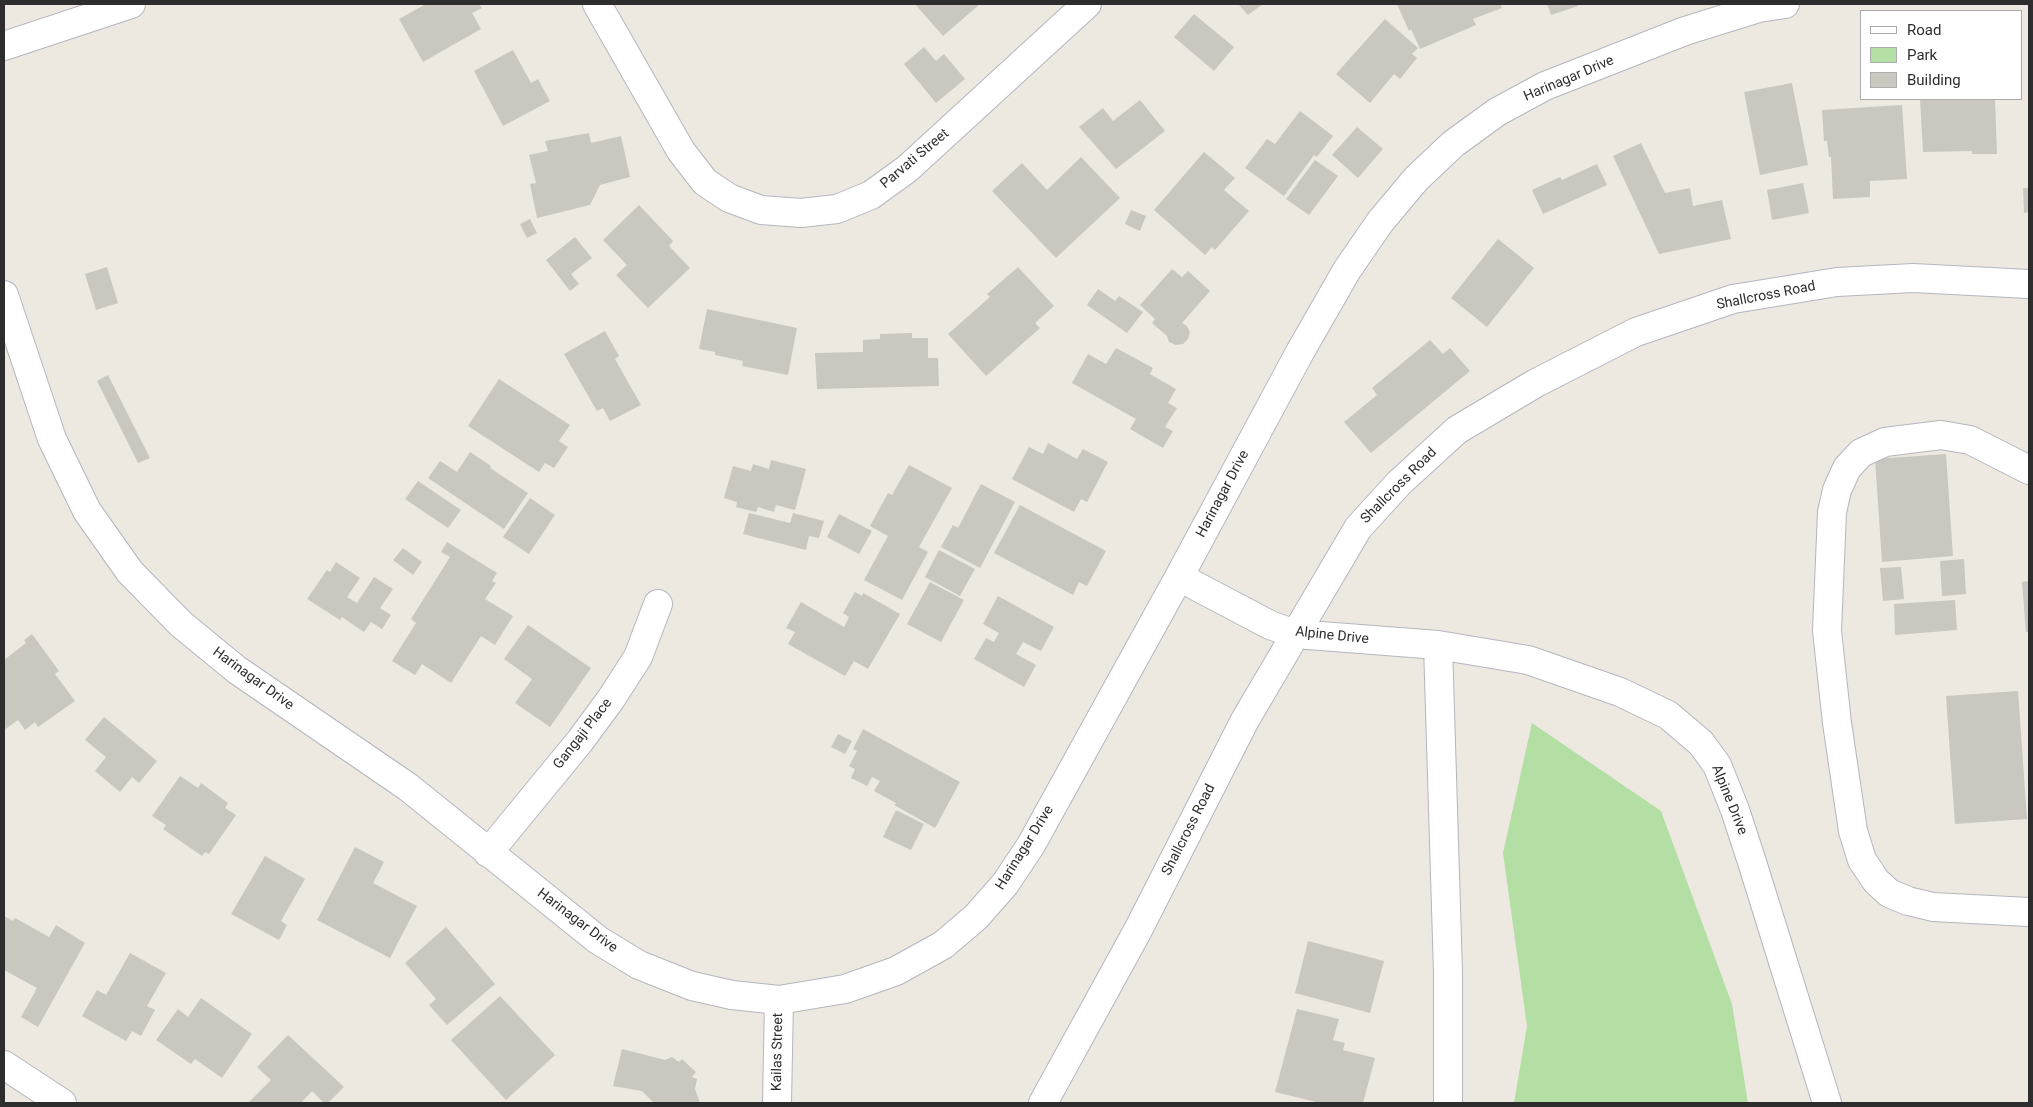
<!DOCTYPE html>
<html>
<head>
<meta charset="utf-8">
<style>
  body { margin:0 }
  #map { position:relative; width:2033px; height:1107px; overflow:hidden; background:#ede9e1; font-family:Roboto,sans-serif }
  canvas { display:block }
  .frame { position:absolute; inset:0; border:5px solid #2d2d2d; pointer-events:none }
  .legend { position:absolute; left:1860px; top:10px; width:162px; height:90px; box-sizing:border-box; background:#fff; border:1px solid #ababab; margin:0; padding:6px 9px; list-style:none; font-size:15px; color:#2d2d2d }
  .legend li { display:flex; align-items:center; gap:10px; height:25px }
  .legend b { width:25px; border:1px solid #ababab }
</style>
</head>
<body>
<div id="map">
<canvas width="2033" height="1107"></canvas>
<div class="frame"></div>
<ul class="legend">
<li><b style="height:6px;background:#fff"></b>Road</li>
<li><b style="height:14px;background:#b3dea4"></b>Park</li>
<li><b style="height:14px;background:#c9c7bf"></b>Building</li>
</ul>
</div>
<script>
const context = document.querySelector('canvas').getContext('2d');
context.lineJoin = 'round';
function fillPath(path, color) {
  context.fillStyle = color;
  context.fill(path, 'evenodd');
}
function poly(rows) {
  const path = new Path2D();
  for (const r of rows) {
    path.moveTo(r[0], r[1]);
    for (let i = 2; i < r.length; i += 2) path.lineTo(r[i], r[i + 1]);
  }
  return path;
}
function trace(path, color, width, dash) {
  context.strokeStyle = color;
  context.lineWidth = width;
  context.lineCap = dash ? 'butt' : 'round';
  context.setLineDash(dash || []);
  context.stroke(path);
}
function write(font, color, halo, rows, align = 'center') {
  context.font = font + ' Roboto,sans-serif';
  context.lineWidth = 4;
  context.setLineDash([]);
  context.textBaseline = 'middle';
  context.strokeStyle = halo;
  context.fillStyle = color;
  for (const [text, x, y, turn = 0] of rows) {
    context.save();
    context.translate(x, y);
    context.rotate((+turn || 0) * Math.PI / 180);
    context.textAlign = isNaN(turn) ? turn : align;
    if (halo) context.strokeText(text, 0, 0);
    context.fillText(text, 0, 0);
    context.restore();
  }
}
const green = poly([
  [1532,723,1661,811,1732,1004,1748,1103,1514,1103,1527,1026,1503,853]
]);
const building = poly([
  [426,4,479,4,482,8,472,13,481,29,423,62,399,19],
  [915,4,980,4,943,36],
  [1238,4,1263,4,1248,15],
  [1397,4,1500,4,1502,8,1473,19,1476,25,1420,49,1411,29,1409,31],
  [1547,4,1578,4,1578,6,1551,15],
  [1194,14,1234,47,1214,71,1174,37],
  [1385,19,1418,48,1412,54,1417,58,1400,79,1394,74,1370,103,1336,74],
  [924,47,936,61,944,54,965,79,936,103,904,64],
  [513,50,531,83,538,79,550,101,503,126,474,71],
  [1792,83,1808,165,1760,175,1744,92],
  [1920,99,1995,99,1997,154,1972,154,1972,151,1923,152],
  [1140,100,1165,131,1116,169,1079,127,1103,108,1113,121],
  [1902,105,1907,179,1870,181,1870,197,1833,199,1831,157,1829,157,1827,141,1824,141,1822,110],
  [1300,111,1333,136,1317,157,1314,155,1284,196,1245,168,1267,139,1275,144],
  [1357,127,1383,149,1358,178,1332,155],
  [589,133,591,143,621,136,630,177,600,185,590,205,537,218,530,184,536,183,529,155,548,151,545,141],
  [1641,143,1665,193,1690,188,1693,206,1722,200,1731,239,1659,254,1613,156],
  [1204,152,1235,178,1224,190,1249,211,1215,250,1212,247,1205,255,1154,210],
  [1081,157,1120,198,1056,258,992,191,1022,163,1047,190],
  [1315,160,1338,176,1309,215,1286,199],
  [1597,164,1607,185,1543,214,1532,190,1560,177,1562,180],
  [1803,183,1809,213,1772,220,1767,190],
  [2023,188,2029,188,2029,212,2024,213],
  [639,205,673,241,669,246,690,268,648,308,616,275,627,265,603,240],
  [1131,210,1146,216,1140,231,1125,224],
  [530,219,537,233,527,238,520,224],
  [575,237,592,258,571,274,579,284,570,291,546,260],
  [1498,239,1534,268,1487,327,1451,298],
  [107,267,118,303,96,310,85,274],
  [1018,267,1054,306,1035,323,1040,328,986,376,948,334,990,297,987,294],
  [1172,269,1182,277,1188,271,1210,291,1182,323,1187,326,1190,332,1188,339,1183,344,1176,345,1169,342,1167,336,1152,323,1155,319,1140,305],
  [1098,289,1115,301,1119,296,1143,312,1127,333,1087,305],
  [707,309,797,328,788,375,742,366,743,361,715,355,715,352,699,349],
  [605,331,619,356,615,359,641,405,610,421,603,408,597,411,564,354],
  [912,333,912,338,928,338,928,358,938,358,939,386,817,389,815,353,863,352,863,340,880,339,880,334],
  [1430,340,1443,354,1450,348,1470,371,1371,453,1344,422,1377,395,1372,388],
  [1116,348,1153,368,1150,374,1176,389,1168,403,1177,408,1165,427,1173,431,1163,448,1130,429,1136,419,1072,383,1088,354,1106,364],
  [108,375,150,458,138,463,97,381],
  [499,379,570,425,559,441,568,447,554,468,545,463,539,472,468,426],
  [1048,443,1077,459,1083,449,1108,462,1087,502,1081,499,1074,512,1012,479,1029,447,1043,454],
  [470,452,491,466,490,468,528,493,504,529,428,478,440,461,457,472],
  [1946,454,1953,556,1882,562,1875,459],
  [771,460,806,469,795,510,776,505,774,512,758,507,756,512,736,507,737,502,724,498,733,466,751,471,753,464,769,469],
  [909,465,952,488,919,547,928,552,902,600,864,580,888,536,870,526,888,493,892,495],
  [418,481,461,510,448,528,405,499],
  [981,484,1015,502,980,568,941,547,953,525,958,528],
  [530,498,555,515,529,554,503,537],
  [1020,505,1106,551,1087,586,1079,582,1073,595,994,553],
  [749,513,790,523,793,513,824,521,819,538,809,536,806,550,743,534],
  [839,514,872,531,859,554,827,537],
  [447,542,497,573,492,581,496,583,485,599,513,616,495,645,481,636,451,683,422,664,415,675,392,661,416,623,411,619,450,557,441,552],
  [403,548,422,562,413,575,393,560],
  [939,550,975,569,960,596,925,577],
  [1964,559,1966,594,1942,596,1940,561],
  [336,562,360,578,347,597,357,603,374,577,393,589,380,608,391,615,382,629,371,622,364,632,342,617,340,620,307,599,327,570,330,572],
  [1901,567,1904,599,1883,601,1880,568],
  [2029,581,2029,632,2026,632,2022,582],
  [930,582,964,600,941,642,907,624],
  [855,592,862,596,863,593,900,614,868,669,854,661,845,676,788,644,795,632,786,628,801,602,844,627,849,617,843,613],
  [998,596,1054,627,1041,651,1023,642,1016,654,1036,665,1024,687,974,659,986,638,994,642,999,633,983,624],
  [1955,600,1957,630,1895,635,1894,604],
  [528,625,591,668,550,727,515,703,532,679,504,659],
  [32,634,59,671,55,674,75,701,38,727,35,722,25,730,18,720,4,730,4,660,26,643,24,640],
  [2018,691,2027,819,1955,824,1946,696],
  [104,717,157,761,139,783,132,777,120,792,95,771,106,757,85,740],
  [863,729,960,782,935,828,894,805,896,803,874,791,880,781,872,777,867,786,851,778,855,769,849,766,857,751,853,749],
  [838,734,852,741,845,754,831,747],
  [180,776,198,788,201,783,228,803,225,808,236,815,209,854,205,852,202,856,163,829,166,825,152,816],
  [896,810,924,824,911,850,883,837],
  [355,847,384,862,373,883,417,906,390,958,317,920],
  [265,856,305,879,281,921,287,925,279,940,231,914],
  [4,916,13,921,15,918,49,937,56,925,85,943,38,1027,21,1017,37,988,4,970],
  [446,927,495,984,447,1025,429,1005,436,999,405,963],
  [1308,941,1384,961,1370,1013,1295,993],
  [130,953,166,973,147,1006,155,1010,141,1036,132,1031,126,1041,82,1016,97,990,106,995],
  [500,996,555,1055,506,1100,451,1040],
  [201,998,252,1034,222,1078,195,1059,191,1064,156,1040,178,1009,188,1017],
  [1297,1009,1339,1019,1333,1040,1345,1043,1343,1050,1375,1058,1363,1103,1320,1103,1275,1092],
  [288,1035,344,1087,328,1103,324,1103,312,1091,301,1103,248,1103,271,1080,257,1067],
  [622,1049,665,1060,672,1057,679,1062,682,1059,696,1072,692,1077,697,1079,695,1089,700,1103,654,1103,642,1091,613,1086]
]);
const minor = poly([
  [597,4,681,151,705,182,729,198,761,210,801,213,837,209,871,195,907,169,1087,4],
  [4,46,131,4],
  [4,295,52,439,87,511,130,572,181,624,237,670,408,787,598,940,639,965,692,986,732,995,779,1000,845,989,896,971,943,945,976,917,1005,884,1031,845,1179,577,1300,352,1347,270,1380,222,1416,179,1453,144,1497,112,1545,86,1685,31,1759,8,1785,4],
  [2029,470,1970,440,1941,435,1885,442,1861,453,1847,468,1837,490,1832,512,1827,631,1837,723,1853,831,1862,860,1876,881,1889,893,1908,901,1933,907,2029,912],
  [1179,577,1270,625,1295,634,1438,645,1528,660,1620,692,1668,715,1701,743,1717,765,1735,810,1752,862,1827,1103],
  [1438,645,1448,973,1448,1103],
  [488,853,580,741,611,699,638,657,658,604],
  [4,1065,62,1103],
  [777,1103,779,1000],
  [1043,1103,1138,930,1245,720,1358,528,1399,483,1457,430,1536,383,1636,332,1733,299,1837,282,1913,278,2029,284]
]);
const streetNames = [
  ["Harinagar Drive",1569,79,-23],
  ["Parvati Street",915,159,-40],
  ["Shallcross Road",1766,296,-11],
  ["Shallcross Road",1399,486,-45],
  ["Harinagar Drive",1223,494,-62],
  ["Alpine Drive",1332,636,6],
  ["Harinagar Drive",253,679,36],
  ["Gangaji Place",583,734,-52],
  ["Alpine Drive",1729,800,68],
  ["Shallcross Road",1189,830,-63],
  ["Harinagar Drive",1025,848,-58],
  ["Harinagar Drive",577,921,37],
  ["Kailas Street",778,1052,-89]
];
fillPath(green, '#b3dea4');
fillPath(building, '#c9c7bf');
trace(minor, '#b4b6bf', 30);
trace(minor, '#fff', 28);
write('14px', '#2d2d2d', '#fff', streetNames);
</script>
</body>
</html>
